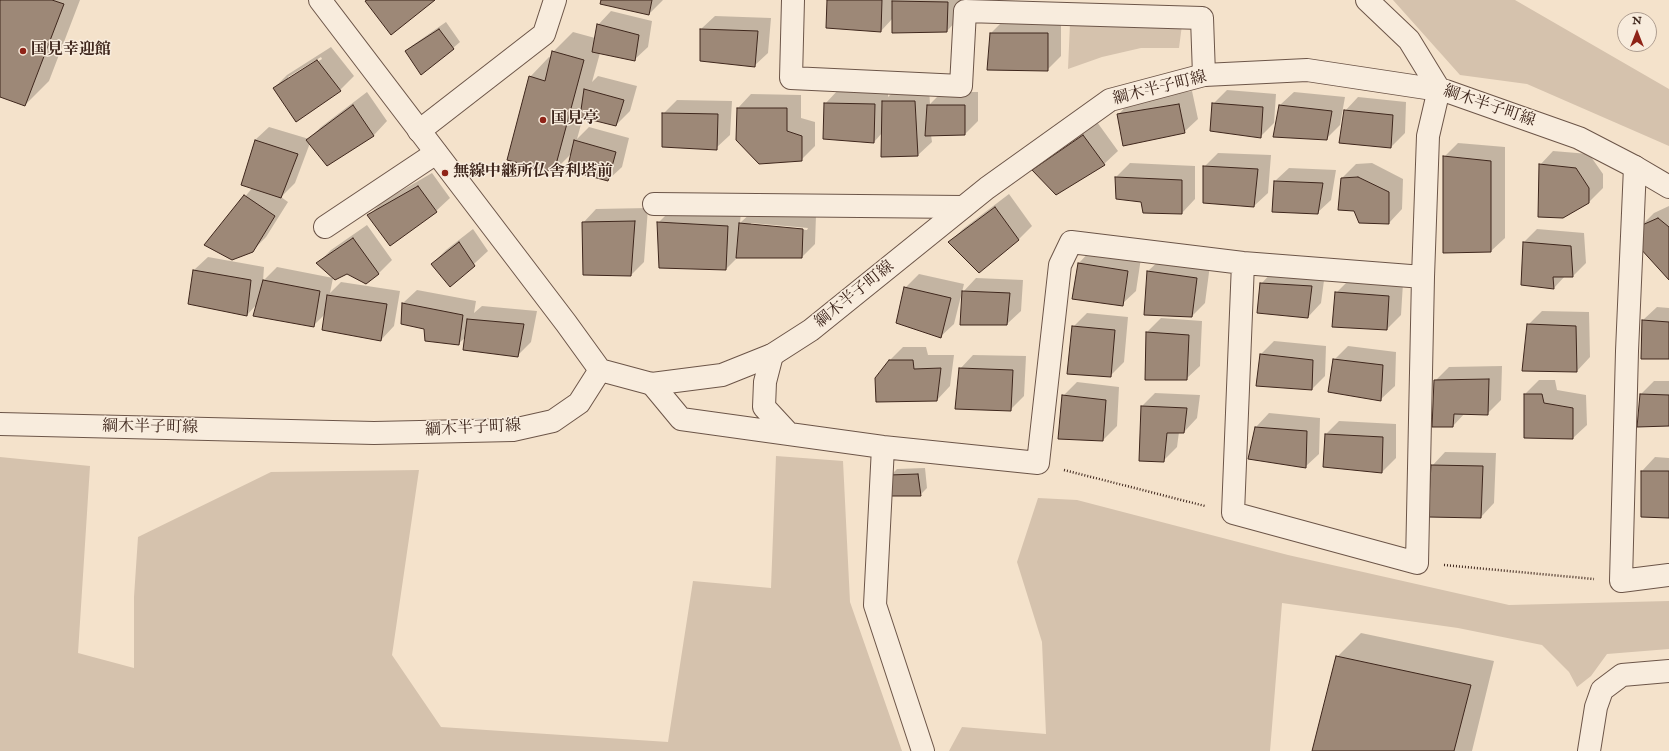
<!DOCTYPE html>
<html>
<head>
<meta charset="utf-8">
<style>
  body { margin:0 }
  #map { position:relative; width:1669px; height:751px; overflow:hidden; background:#f4e2cb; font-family:"IM FELL English",serif }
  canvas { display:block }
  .north { position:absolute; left:1617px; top:12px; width:40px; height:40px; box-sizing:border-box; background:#f8ecdd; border:1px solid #ae9d90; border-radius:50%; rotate:0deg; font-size:11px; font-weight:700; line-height:16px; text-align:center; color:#3e261c }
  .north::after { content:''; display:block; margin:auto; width:14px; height:18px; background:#8f2418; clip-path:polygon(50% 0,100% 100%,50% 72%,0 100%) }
</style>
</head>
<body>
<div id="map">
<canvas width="1669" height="751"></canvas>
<div class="north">N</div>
</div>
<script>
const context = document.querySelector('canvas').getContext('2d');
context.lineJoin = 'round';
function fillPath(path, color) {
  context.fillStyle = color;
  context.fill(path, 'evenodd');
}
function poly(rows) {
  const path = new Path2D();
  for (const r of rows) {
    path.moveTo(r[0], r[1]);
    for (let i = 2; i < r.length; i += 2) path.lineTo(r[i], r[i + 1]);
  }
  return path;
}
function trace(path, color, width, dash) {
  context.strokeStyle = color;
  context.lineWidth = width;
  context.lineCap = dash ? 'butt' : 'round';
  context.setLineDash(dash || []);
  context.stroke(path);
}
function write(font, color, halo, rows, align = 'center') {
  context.font = font + ' "IM FELL English","Noto Serif JP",serif';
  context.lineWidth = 3;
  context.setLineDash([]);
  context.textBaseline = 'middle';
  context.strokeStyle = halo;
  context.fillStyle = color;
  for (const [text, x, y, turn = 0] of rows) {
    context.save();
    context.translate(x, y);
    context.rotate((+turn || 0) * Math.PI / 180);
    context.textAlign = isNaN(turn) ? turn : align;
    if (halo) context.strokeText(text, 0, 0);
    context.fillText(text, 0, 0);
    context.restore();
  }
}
const green = poly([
  [1393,0,1515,0,1669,89,1669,146,1527,84,1460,75],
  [1070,23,1182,25,1179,48,1141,48,1102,57,1068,69],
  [776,456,843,461,850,602,902,751,0,751,0,457,90,466,78,653,134,668,134,597,138,537,271,472,419,470,392,655,441,727,668,742,693,581,771,588],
  [1038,498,1077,500,1288,555,1509,605,1669,601,1669,649,1607,654,1591,676,1577,687,1569,672,1542,645,1458,628,1282,603,1270,751,949,751,962,727,1046,734,1042,642,1017,562]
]);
const shadow = poly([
  [0,0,80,0,49,81,25,105,0,96],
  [602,0,663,0,649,14],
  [828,0,961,0,960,17,947,31,893,18,881,31],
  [611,11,652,21,648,47,634,60,600,53,592,82,598,76,637,86,630,111,616,125,583,117,577,139,589,127,629,138,622,167,608,180,572,153,554,171,530,77,549,57,552,58,553,52,573,32,595,38,598,25],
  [715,16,771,18,768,53,754,66,701,29],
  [1004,20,1061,20,1061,56,1047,70,990,34],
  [446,22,460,42,453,48,406,51,413,45],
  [331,47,354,76,340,90,296,121,274,88,287,75],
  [321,57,322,59,288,79,288,77],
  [897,88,929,88,930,104,942,92,978,92,978,121,965,134,931,135,932,142,918,155,882,156,882,133,874,142,824,138,825,104,838,90,888,91,888,97],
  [1227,90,1276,94,1274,123,1260,137,1213,104],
  [1192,91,1198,119,1184,132,1118,115,1131,101],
  [367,92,387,121,374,135,328,165,310,143,295,183,281,197,288,202,266,237,252,251,205,245,253,187,255,140,269,127,309,139,321,127],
  [1294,92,1345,97,1340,125,1326,139,1280,105],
  [751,94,801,95,801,118,815,122,815,146,801,160,737,140,738,108],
  [1358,97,1406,102,1405,133,1391,147,1340,142,1345,111],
  [677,100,732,101,730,135,716,148,663,114],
  [1097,122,1118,151,1104,164,1033,170,1047,157],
  [1458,143,1505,147,1505,238,1491,251,1444,252,1444,157],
  [1553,151,1589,154,1603,174,1603,188,1589,202,1540,165],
  [1218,153,1271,155,1268,193,1254,206,1204,167],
  [1130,163,1195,166,1195,199,1182,213,1142,201,1117,198,1116,177],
  [1372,163,1403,179,1402,209,1389,223,1342,178,1356,164],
  [1289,168,1336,170,1331,200,1317,213,1275,181],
  [432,173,450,198,436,211,369,215,382,202],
  [1009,194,1032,226,1018,240,950,242,963,229],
  [1669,206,1669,278,1641,226,1654,213],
  [648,208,644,262,631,275,583,223,596,209],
  [672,209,741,213,740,223,754,210,816,215,815,244,802,257,738,257,726,269,658,223],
  [751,223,808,228,807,230,751,225],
  [367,225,392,260,379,273,347,273,318,263,331,250],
  [473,229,488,251,450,286,432,264,446,250],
  [1537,229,1584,233,1586,263,1573,276,1565,276,1554,288,1524,242],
  [1092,249,1141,258,1136,291,1122,304,1073,298,1079,263],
  [208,257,264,267,263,281,277,267,333,278,330,293,341,282,400,291,394,326,381,340,325,314,313,326,257,304,247,315,194,270],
  [1162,258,1210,265,1205,303,1192,316,1148,271],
  [1274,270,1325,273,1321,303,1308,317,1261,284],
  [919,274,964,284,954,324,940,337,905,288],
  [976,278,1023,280,1021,311,1007,324,961,324,963,292],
  [1350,279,1403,283,1401,315,1387,329,1336,293],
  [417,290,476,301,474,313,482,306,537,311,531,342,517,356,466,337,458,344,425,328,403,303],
  [1657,307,1669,308,1669,358,1643,320],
  [1542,311,1589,312,1590,357,1577,371,1528,325],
  [1087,313,1128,317,1124,362,1110,376,1073,327],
  [1161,318,1202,321,1200,366,1186,379,1146,379,1147,332],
  [1274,341,1326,346,1325,376,1312,389,1261,354],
  [1348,346,1396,352,1395,386,1381,399,1329,391,1334,360],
  [903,347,926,347,928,355,954,355,950,386,937,400,889,361],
  [973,355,1026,356,1024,396,1010,410,960,369],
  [1502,366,1501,400,1487,414,1465,413,1453,426,1435,381,1449,367],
  [1539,380,1555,380,1557,390,1586,395,1587,425,1573,438,1525,437,1525,394],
  [1654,381,1669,381,1669,425,1640,395],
  [1077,382,1119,387,1117,426,1103,440,1063,396],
  [1155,393,1200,395,1197,418,1184,432,1179,432,1177,447,1163,461,1142,406],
  [1269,413,1320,418,1319,454,1305,467,1250,459,1256,427],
  [1339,421,1396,424,1396,458,1382,472,1326,434],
  [1445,452,1496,453,1494,503,1481,517,1432,466],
  [1655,457,1669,458,1669,517,1642,516,1642,471],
  [925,468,927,488,920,495,890,476,897,469],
  [1361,633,1494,661,1472,751,1313,751,1337,657]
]);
const building = poly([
  [0,0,52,0,64,4,25,106,0,97,0,0],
  [367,0,435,0,391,35,365,1,367,0],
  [601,0,652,0,649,15,600,4,601,0],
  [827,0,882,0,881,32,826,28,827,0],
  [892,1,948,2,947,32,892,33,892,1],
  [597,24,639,35,635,61,592,52,597,24],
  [439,29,454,49,421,75,405,51,439,29],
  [700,29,758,31,755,67,700,61,700,29],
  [990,33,1048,33,1048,71,987,70,990,33],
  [552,51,584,60,554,172,507,160,529,76,545,81,552,51],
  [317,60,341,91,296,122,273,88,317,60],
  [584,89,624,100,616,126,580,117,584,89],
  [882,101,915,101,918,156,881,157,882,101],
  [824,103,875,104,874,143,823,139,824,103],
  [1212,103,1263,107,1261,138,1210,131,1212,103],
  [1179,104,1185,133,1123,146,1117,114,1179,104],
  [353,105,374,136,327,166,306,140,353,105],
  [927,105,965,105,965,135,925,136,927,105],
  [1279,105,1332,111,1327,140,1273,137,1279,105],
  [737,108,787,108,787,131,802,136,802,161,759,164,736,140,737,108],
  [1344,110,1393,115,1391,148,1339,143,1344,110],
  [662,113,718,114,717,150,662,147,662,113],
  [1083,135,1105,165,1056,195,1032,170,1083,135],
  [255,140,298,154,281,198,241,185,255,140],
  [574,140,616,152,608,181,567,170,574,140],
  [1443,156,1491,161,1491,252,1443,253,1443,156],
  [1539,164,1576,168,1589,188,1589,203,1563,218,1538,217,1539,164],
  [1203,166,1258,169,1254,207,1203,203,1203,166],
  [1115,177,1182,180,1182,214,1143,213,1141,202,1116,199,1115,177],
  [1358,177,1389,192,1389,224,1359,223,1354,211,1338,210,1341,178,1358,177],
  [1274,181,1323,183,1318,214,1272,212,1274,181],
  [418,186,437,212,390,246,367,215,418,186],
  [244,195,275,216,253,252,232,260,204,245,244,195],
  [995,207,1019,240,979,273,948,242,995,207],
  [1658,218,1669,227,1669,280,1639,247,1640,226,1658,218],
  [635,221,631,276,583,275,582,222,635,221],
  [657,222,728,226,726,270,659,268,657,222],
  [739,223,803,229,802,258,736,258,739,223],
  [353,238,379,274,366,284,347,274,335,280,316,263,353,238],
  [459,242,475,266,450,287,431,264,459,242],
  [1523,242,1571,246,1573,277,1553,277,1554,289,1521,285,1523,242],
  [1078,263,1128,271,1123,306,1072,299,1078,263],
  [193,270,251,280,247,316,188,304,193,270],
  [1147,271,1197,278,1192,317,1144,315,1147,271],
  [263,280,320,291,314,327,253,316,263,280],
  [1260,283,1312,286,1308,318,1257,313,1260,283],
  [904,287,951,298,941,338,896,323,904,287],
  [962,291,1010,293,1007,325,960,325,962,291],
  [1335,292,1389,296,1387,330,1332,327,1335,292],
  [327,295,387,304,381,341,322,330,327,295],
  [402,303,463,315,459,345,425,341,424,329,401,324,402,303],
  [467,319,524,324,518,357,463,350,467,319],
  [1642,320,1669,322,1669,359,1641,359,1642,320],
  [1527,324,1576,326,1577,372,1522,371,1527,324],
  [1072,326,1115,330,1111,377,1067,374,1072,326],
  [1146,332,1189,335,1187,380,1145,380,1146,332],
  [1260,354,1313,360,1312,390,1256,386,1260,354],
  [1333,359,1383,365,1381,401,1328,392,1333,359],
  [889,360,913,360,914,369,941,368,937,401,876,402,875,378,889,360],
  [959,368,1013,370,1011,411,955,409,959,368],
  [1489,379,1488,415,1454,414,1453,427,1432,427,1434,380,1489,379],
  [1524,394,1542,394,1544,403,1573,408,1573,439,1524,438,1524,394],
  [1640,394,1669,395,1669,426,1637,427,1640,394],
  [1062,395,1106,400,1103,441,1058,439,1062,395],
  [1141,406,1187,408,1184,433,1167,433,1164,462,1139,461,1141,406],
  [1255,427,1307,431,1306,468,1248,459,1255,427],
  [1325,434,1383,437,1382,473,1323,467,1325,434],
  [1431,465,1483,466,1481,518,1428,517,1431,465],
  [1641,471,1669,471,1669,518,1641,517,1641,471],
  [918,474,921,496,890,496,889,475,918,474],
  [1336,656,1471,685,1454,751,1312,751,1336,656]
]);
const path = poly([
  [1064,470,1205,506],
  [1444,565,1594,579]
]);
const minor = poly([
  [793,0,791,78,961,86,965,11,1202,18,1204,75],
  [419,131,544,34,555,0],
  [1635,167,1627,351,1621,581,1669,575],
  [654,204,963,207],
  [325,227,436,153],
  [1243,263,1233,513,1417,563,1423,277,1428,136,1439,89,1409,40,1367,0],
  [772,355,765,382,764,407,789,434,883,447,1038,463,1060,265,1071,242,1243,263,1423,277],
  [652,384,681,419,789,434],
  [883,447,875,605,923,751],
  [1589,751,1596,707,1602,690,1622,675,1669,671]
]);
const tertiary = poly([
  [320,0,566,323,600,370],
  [0,424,374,433,513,430,553,421,579,403,600,370,652,384,722,375,772,355,811,330,987,188,1110,100,1204,75,1307,70,1446,91,1579,138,1635,167,1669,187]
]);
const markers = [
  [23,51,4,"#8f2418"],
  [543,120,4,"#8f2418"],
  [445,173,4,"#8f2418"]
];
const poiNames = [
  ["国見幸迎館",31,51],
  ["国見亭",551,120],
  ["無線中継所仏舎利塔前",453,173]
];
const streetNames = [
  ["綱木半子町線",1160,89,-14],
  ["綱木半子町線",1489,107,19],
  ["綱木半子町線",855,295,-39],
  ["綱木半子町線",150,428,1],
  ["綱木半子町線",473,429,-3]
];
fillPath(green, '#d5c2ad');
fillPath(shadow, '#0003');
fillPath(building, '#9d8877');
trace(building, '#3e261c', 1);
trace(minor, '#6c5548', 24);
trace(tertiary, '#6c5548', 24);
trace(path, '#3e261c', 2.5, [1, 2]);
trace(minor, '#f8ecdd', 22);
trace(tertiary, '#f8ecdd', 22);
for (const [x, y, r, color] of markers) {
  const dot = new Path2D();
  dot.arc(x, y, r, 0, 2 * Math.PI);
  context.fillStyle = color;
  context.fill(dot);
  trace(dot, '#f8ecdd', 1.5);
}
write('bold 16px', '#3e261c', '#f8ecdd', poiNames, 'left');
write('16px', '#3e261c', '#f8ecdd', streetNames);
</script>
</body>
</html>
